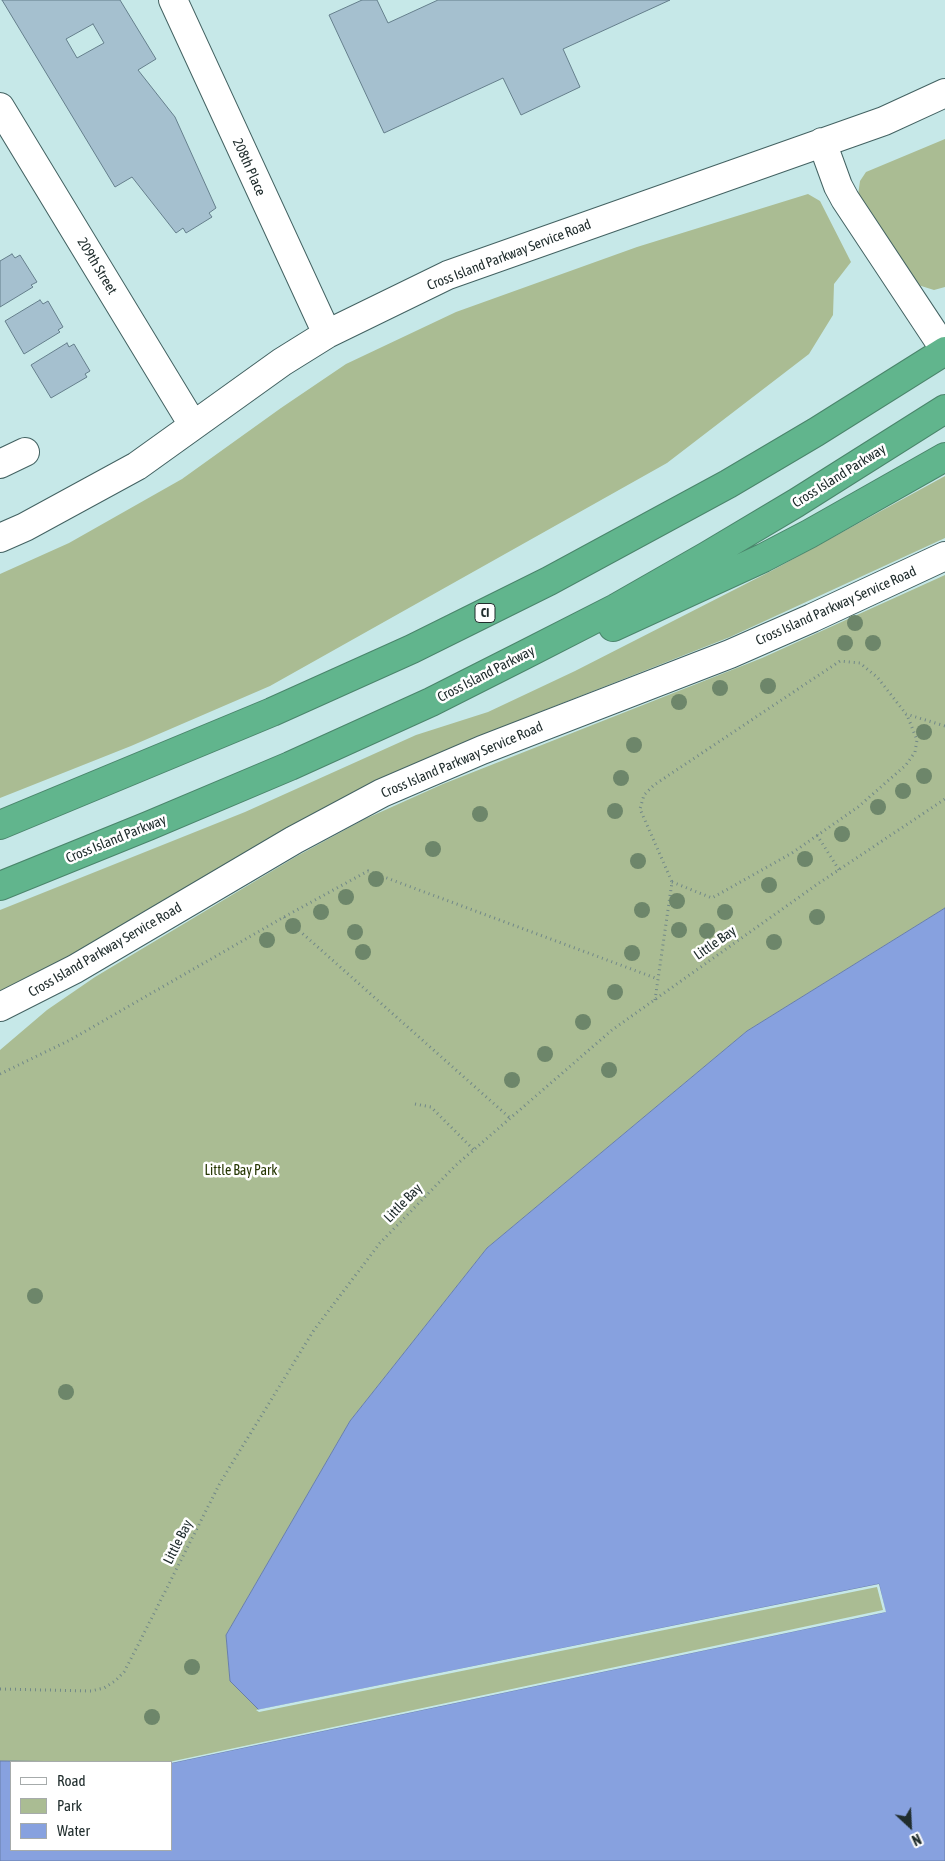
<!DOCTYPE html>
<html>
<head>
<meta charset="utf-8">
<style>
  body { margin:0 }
  #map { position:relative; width:945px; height:1861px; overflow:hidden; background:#c6e8e8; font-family:"Asap Condensed",sans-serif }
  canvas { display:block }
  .legend { position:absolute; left:10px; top:1761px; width:162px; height:90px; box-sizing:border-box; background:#fff; border:1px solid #a6abab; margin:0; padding:6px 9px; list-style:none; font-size:15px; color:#202d2d }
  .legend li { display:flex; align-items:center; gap:10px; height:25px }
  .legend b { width:25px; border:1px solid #a6abab }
  .north { position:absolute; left:885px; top:1801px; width:50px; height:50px; -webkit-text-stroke:4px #fff; paint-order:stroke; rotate:155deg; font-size:14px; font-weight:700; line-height:20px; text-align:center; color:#202d2d }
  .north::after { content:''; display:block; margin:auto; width:18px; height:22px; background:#202d2d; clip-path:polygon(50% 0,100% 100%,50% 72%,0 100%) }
</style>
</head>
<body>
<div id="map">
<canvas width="945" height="1861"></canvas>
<ul class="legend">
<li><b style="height:6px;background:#fff"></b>Road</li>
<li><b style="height:14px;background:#aabc93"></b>Park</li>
<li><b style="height:14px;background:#87a1df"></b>Water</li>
</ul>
<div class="north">N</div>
</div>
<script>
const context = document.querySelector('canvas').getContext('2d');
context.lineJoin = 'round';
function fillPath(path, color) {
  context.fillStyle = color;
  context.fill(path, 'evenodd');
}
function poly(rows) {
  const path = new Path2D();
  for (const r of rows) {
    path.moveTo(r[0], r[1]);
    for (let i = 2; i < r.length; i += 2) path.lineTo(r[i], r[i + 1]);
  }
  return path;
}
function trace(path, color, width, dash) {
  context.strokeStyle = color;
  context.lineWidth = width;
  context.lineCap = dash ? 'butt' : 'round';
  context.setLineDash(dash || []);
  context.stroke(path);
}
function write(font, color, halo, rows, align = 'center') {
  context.font = font + ' "Asap Condensed",sans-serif';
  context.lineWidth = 5;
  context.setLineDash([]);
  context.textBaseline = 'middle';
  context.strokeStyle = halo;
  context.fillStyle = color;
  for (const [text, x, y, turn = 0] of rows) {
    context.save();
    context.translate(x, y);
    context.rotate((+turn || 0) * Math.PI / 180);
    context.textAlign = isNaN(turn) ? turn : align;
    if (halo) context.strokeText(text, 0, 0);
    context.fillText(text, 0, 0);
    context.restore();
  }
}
const green = poly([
  [945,139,945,287,934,290,918,285,858,195,860,181,866,172],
  [808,194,820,201,851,262,834,284,833,315,809,354,667,463,270,686,131,746,0,798,0,574,69,543,182,479,281,408,346,364,456,312,637,247],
  [945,476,945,538,730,637,522,719,359,789,255,847,69,958,0,995,0,910,245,812,416,735,488,712,575,671,773,570],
  [945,575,945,908,747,1031,487,1248,350,1421,226,1635,230,1681,879,1584,886,1612,171,1763,0,1761,0,1050,47,1010,95,977,297,856,365,819,443,784,762,658]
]);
const water = poly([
  [945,908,945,1861,0,1861,0,1761,87,1762,11,1762,11,1850,171,1850,171,1763,885,1612,879,1584,259,1710,230,1681,226,1635,350,1421,487,1248,747,1031,945,908]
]);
const pier = poly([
  [879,1584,886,1612,171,1763,169,1762,883,1610,877,1587,259,1712,256,1710]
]);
const building = poly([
  [2,0,120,0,156,59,138,70,175,117,216,208,209,213,212,217,186,233,183,228,176,233,132,177,115,187,2,0],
  [93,24,104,43,77,58,66,39,93,24],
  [362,0,377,0,388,23,438,0,670,0,563,49,580,87,521,115,503,78,384,133,329,15,362,0],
  [12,254,15,258,20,255,37,282,31,285,33,287,0,307,0,261,12,254],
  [40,300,43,304,48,301,63,327,58,330,60,332,24,354,5,321,40,300],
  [67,343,69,347,74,344,90,371,85,374,87,377,51,398,31,365,67,343]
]);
const path = poly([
  [817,835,839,870],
  [672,882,712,898,792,853,858,807,906,765,915,752,917,740,907,715],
  [284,917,510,1118],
  [655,1000,672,882,640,809,644,795,654,785,840,661,860,663,878,678,906,714,945,726],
  [0,1074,70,1040,284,917,368,871,658,979],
  [415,1104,431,1107,474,1150],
  [0,1689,91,1691,104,1688,115,1681,124,1672,137,1647,220,1483,314,1330,380,1243,455,1166,612,1030,819,883,945,799]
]);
const minor = poly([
  [173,0,327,334],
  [0,107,193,425],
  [822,142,838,186,845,199,945,350],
  [0,464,25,452],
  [0,538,25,527,137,466,282,362,327,334,448,275,884,121,945,93],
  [0,1007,75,969,294,840,382,793,482,750,730,654,812,618,945,556]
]);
const highway = poly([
  [613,627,763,558,809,534,945,457],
  [0,825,272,712,412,649,549,581,728,484,816,432,945,351],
  [0,886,148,826,290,766,431,702,524,655,616,608,707,556,796,503,945,409]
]);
const trees = [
  [855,623],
  [845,643],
  [873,643],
  [768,686],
  [720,688],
  [679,702],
  [924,732],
  [634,745],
  [924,776],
  [621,778],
  [903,791],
  [878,807],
  [615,811],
  [480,814],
  [842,834],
  [433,849],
  [805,859],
  [638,861],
  [376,879],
  [769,885],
  [346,897],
  [677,901],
  [642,910],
  [321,912],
  [725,912],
  [817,917],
  [293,926],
  [679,930],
  [707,931],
  [355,932],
  [267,940],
  [774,942],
  [363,952],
  [632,953],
  [615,992],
  [583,1022],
  [545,1054],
  [609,1070],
  [512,1080],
  [35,1296],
  [66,1392],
  [192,1667],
  [152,1717]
];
const shields = [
  [485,613,20]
];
const shieldNames = [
  ["CI",485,613]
];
const streetNames = [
  ["208th Place",249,167,66],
  ["Cross Island Parkway Service Road",509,255,-21],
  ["209th Street",97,266,59],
  ["Cross Island Parkway",839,476,-32],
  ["Cross Island Parkway Service Road",836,606,-24],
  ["Cross Island Parkway",486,674,-27],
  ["Cross Island Parkway Service Road",462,760,-23],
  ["Cross Island Parkway",116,839,-22],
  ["Little Bay",715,943,-35],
  ["Cross Island Parkway Service Road",105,950,-30],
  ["Little Bay",403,1203,-46],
  ["Little Bay",178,1542,-63]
];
const parkNames = [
  ["Little Bay Park",241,1171]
];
fillPath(green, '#aabc93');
fillPath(water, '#87a1df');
trace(water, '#687eaa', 1);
fillPath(pier, '#c6e8e8');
fillPath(building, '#a5c0cf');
trace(building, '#657f8c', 1);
trace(minor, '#436262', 30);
trace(highway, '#4a856b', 30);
trace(path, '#718888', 3, [1, 4]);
trace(minor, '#fff', 28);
trace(highway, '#61b58d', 28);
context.fillStyle = '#6d866a';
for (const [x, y] of trees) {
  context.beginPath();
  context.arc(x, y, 8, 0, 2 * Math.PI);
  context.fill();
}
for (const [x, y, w] of shields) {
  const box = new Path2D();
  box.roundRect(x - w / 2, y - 9.5, w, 19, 4);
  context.fillStyle = '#fff';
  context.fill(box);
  trace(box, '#202d2d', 1);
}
write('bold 12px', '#202d2d', null, shieldNames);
write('14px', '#202d2d', '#fff', streetNames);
write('14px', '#253602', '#fff', parkNames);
</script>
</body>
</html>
